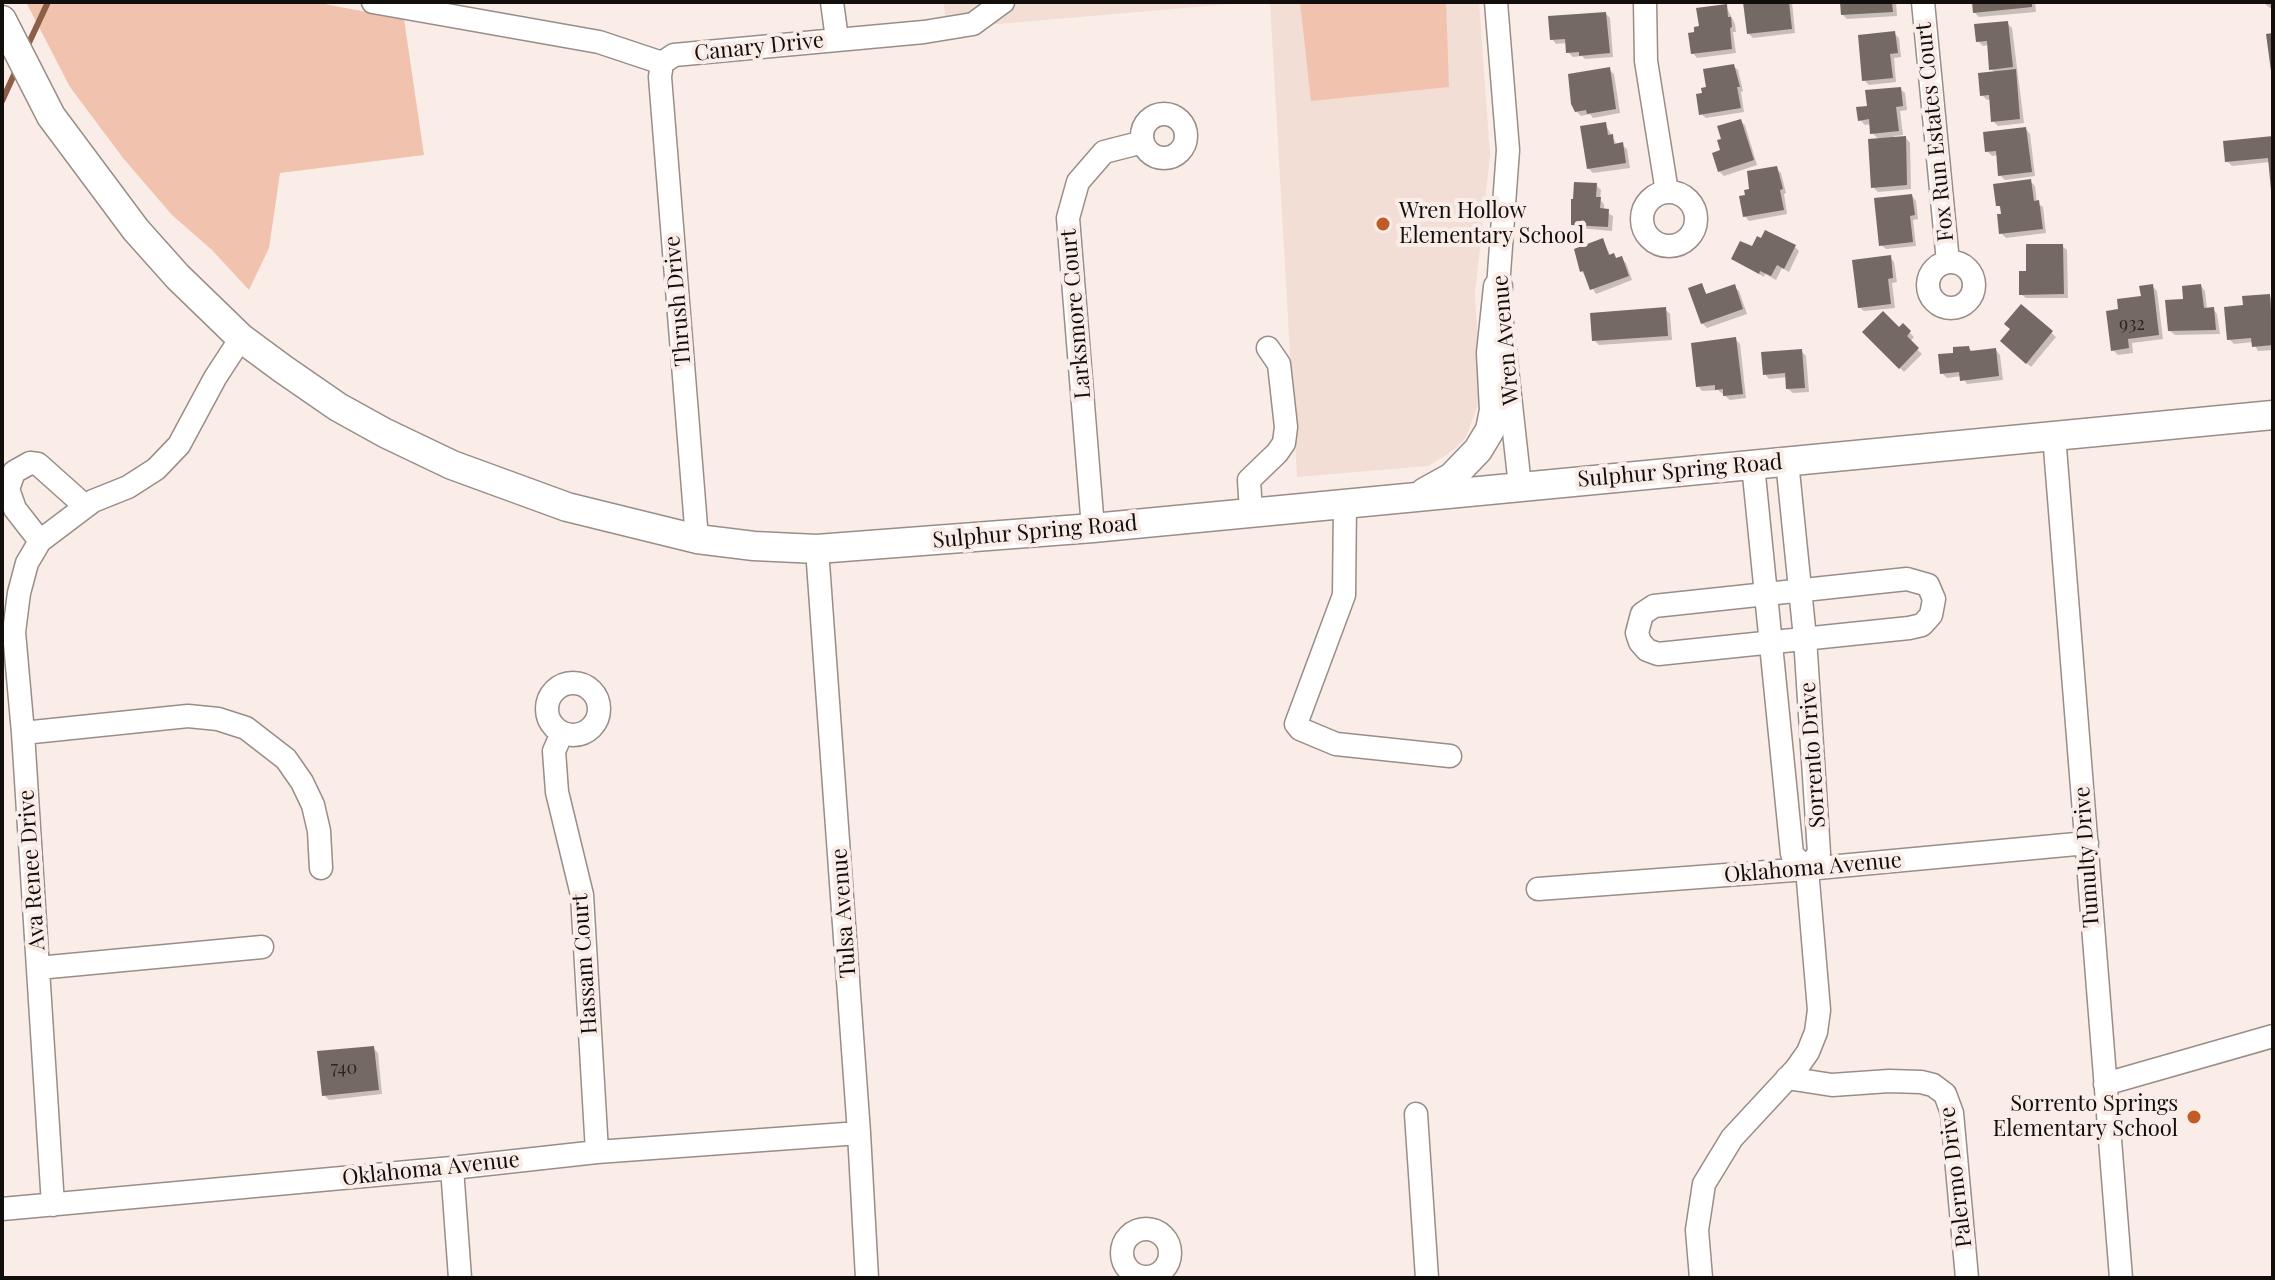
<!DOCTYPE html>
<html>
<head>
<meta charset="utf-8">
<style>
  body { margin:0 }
  #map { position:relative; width:2275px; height:1280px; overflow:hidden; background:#faede7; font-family:"Playfair Display",serif }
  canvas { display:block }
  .frame { position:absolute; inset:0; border:4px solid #120e0c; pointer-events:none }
</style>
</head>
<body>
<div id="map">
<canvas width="2275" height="1280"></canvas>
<div class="frame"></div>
</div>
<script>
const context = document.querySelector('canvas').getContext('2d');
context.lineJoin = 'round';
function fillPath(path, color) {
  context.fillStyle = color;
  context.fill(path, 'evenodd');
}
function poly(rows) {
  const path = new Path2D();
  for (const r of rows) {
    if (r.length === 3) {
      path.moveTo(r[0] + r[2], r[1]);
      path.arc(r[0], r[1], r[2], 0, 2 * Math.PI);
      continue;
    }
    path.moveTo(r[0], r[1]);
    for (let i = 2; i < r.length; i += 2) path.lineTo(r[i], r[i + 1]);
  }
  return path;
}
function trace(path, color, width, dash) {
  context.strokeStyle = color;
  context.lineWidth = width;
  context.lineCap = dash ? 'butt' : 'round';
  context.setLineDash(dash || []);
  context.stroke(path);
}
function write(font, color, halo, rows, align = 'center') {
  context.font = font + ' "Playfair Display",serif';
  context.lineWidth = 8;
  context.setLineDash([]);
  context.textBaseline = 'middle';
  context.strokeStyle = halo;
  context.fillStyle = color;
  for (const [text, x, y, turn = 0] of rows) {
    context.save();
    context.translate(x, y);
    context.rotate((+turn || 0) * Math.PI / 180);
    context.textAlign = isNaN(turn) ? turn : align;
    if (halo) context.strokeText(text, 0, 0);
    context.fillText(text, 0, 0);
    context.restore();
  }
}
const built = poly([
  [944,2,1254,2,975,26,945,18],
  [1270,2,1479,2,1490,155,1475,294,1481,397,1465,439,1448,454,1428,466,1297,477]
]);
const green = poly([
  [26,2,314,2,404,19,424,155,280,173,269,248,249,290,212,250,172,215,123,158,70,87],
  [1300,2,1446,2,1449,87,1311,101]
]);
const shadow = poly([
  [1745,2,1792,2,1795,33,1753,38,1748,33],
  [1842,2,1896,2,1897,16,1847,19,1842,14],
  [1974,2,2035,2,2036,12,1979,17,1975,13],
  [2266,2,2273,2,2273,10,2266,5],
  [1726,6,1735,24,1736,32,1733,32,1736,53,1697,58,1693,53,1701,28],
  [1606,14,1610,18,1613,57,1585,59,1582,56,1573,57,1568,52,1567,43,1556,44,1552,39],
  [2007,23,2012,28,2024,123,1998,126,1993,121,1991,99,1987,100,1982,95,1996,73,1991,69,1989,45,1983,46,1978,41],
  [1894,33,1899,38,1901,57,1894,58,1896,82,1869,85,1864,80],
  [1733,66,1738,70,1743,91,1741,92,1744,112,1706,118,1701,114,1704,95],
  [1609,70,1614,74,1620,113,1593,118,1590,114,1581,116,1576,111],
  [1900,89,1905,93,1907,110,1900,111,1903,135,1894,136,1895,139,1906,138,1910,143,1911,189,1878,192,1873,187,1880,140,1872,133,1871,124,1865,125,1860,120,1869,107],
  [1740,121,1745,125,1757,165,1724,176,1719,171,1722,151],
  [1605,124,1617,145,1622,145,1627,149,1630,168,1593,173,1589,169],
  [2026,129,2030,134,2035,176,2005,180,2000,175,1998,155,1992,156,1987,151],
  [2273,138,2273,186,2270,162,2232,166,2227,161],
  [1776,168,1781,173,1786,193,1784,194,1787,214,1749,221,1745,216,1748,197],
  [2030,181,2035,186,2037,203,2043,207,2046,233,2006,238,2001,233,2003,210,1998,205],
  [1596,185,1601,190,1600,200,1604,204,1604,211,1613,216,1612,231,1578,228,1573,224],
  [1912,196,1916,201,1918,219,1913,220,1916,246,1886,249,1881,245],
  [1602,240,1611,256,1617,260,1621,258,1626,263,1632,280,1596,294,1582,271],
  [2062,246,2067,250,2068,298,2026,298,2021,294,2028,273],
  [1795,247,1799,251,1789,272,1782,268,1776,280,1765,274,1764,277,1734,259],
  [1890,257,1894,262,1897,282,1892,283,1895,308,1864,311,1859,307],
  [1701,285,1708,296,1734,287,1739,291,1747,314,1707,328,1702,323],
  [2152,286,2157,291,2163,339,2132,343,2133,353,2118,355,2113,350,2120,311,2143,297],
  [2201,286,2205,291,2207,310,2213,309,2217,314,2220,334,2175,335,2170,331,2185,300],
  [2269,296,2273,300,2273,350,2258,351,2253,342,2234,344,2229,339,2245,307],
  [2022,306,2056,337,2031,367,2007,345],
  [1665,309,1670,314,1672,340,1599,345,1594,340],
  [1903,326,1914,337,1910,342,1922,354,1904,372,1865,332,1899,330],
  [1736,340,1740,344,1746,398,1730,400,1718,390,1702,391,1698,386],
  [1969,348,1973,352,1996,350,2000,355,2003,380,1967,384,1962,376,1947,378,1942,373,1955,354],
  [1801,351,1806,356,1809,392,1793,393,1788,389,1787,377,1769,379,1765,374],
  [373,1048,378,1053,382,1094,329,1100,324,1095]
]);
const stream = poly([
  [27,47,48,2],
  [2,101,17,68]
]);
const building = poly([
  [1743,2,1789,2,1792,29,1747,34],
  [1840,2,1892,2,1893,12,1841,15],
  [1972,2,2032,2,2032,7,1973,13],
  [1727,4,1728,17,1731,17,1732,27,1730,28,1732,49,1691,54,1688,33,1694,32,1694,27,1699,26,1696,8],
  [1606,12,1610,53,1579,56,1579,52,1566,53,1565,39,1550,40,1548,16],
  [2008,21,2013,67,1989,70,1987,41,1976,42,1974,24],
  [1895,31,1898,53,1890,54,1893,78,1862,81,1858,35],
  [2273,33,2273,71,2271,71,2266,34],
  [1734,64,1740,87,1737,87,1741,108,1699,115,1696,94,1702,93,1701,88,1706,87,1703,69],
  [1610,67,1616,109,1587,114,1586,110,1575,112,1571,104,1568,74],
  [2016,69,2020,119,1991,122,1989,95,1980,96,1978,73],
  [1901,87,1903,106,1896,107,1899,131,1870,134,1869,119,1858,121,1856,107,1867,106,1865,90],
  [1741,119,1754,160,1718,172,1712,153,1720,150,1717,140,1721,139,1717,126],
  [1606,122,1608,135,1613,134,1614,144,1623,142,1626,163,1587,169,1580,126],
  [2026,127,2032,172,1998,176,1996,151,1985,152,1983,132],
  [1906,136,1907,185,1871,188,1868,139],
  [2273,136,2273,190,2271,190,2268,158,2225,162,2223,141],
  [1777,166,1783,189,1780,190,1784,210,1743,217,1739,196,1745,195,1744,190,1749,189,1747,171],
  [2031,179,2034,201,2039,200,2043,229,1999,234,1997,214,2001,214,2000,206,1996,206,1993,184],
  [1574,182,1597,183,1596,197,1601,197,1600,208,1609,209,1608,227,1571,225,1571,199,1573,199],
  [1912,194,1915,215,1910,216,1913,242,1879,246,1874,198],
  [1765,230,1796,245,1784,269,1777,265,1771,276,1760,271,1759,274,1731,259,1740,241,1752,246,1757,236,1761,238],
  [1603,238,1609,255,1614,253,1616,258,1622,256,1629,276,1590,290,1583,271,1580,272,1574,249],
  [2026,244,2063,244,2064,294,2019,295,2019,271,2026,271],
  [1891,255,1893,278,1888,279,1891,304,1858,308,1852,260],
  [1702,283,1706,294,1735,284,1743,309,1701,324,1688,288],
  [2153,284,2159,335,2128,339,2129,348,2111,351,2106,311,2118,309,2117,299,2141,296,2139,286],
  [2201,284,2204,308,2214,307,2216,330,2168,331,2165,300,2183,299,2182,286],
  [2270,294,2273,345,2252,347,2251,338,2227,340,2224,307,2243,305,2242,296],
  [2021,304,2053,331,2026,364,2000,341,2010,329,2004,324],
  [1666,307,1668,336,1592,341,1590,313],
  [1883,311,1899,327,1903,323,1911,331,1907,336,1919,348,1899,369,1862,332],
  [1736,337,1743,394,1723,396,1723,389,1715,390,1715,385,1696,387,1691,343],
  [1969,346,1970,351,1996,348,1999,376,1960,381,1959,372,1940,374,1938,354,1953,353,1953,347],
  [1802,349,1805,388,1786,389,1785,373,1763,375,1761,352],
  [374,1046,379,1090,322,1096,317,1051]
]);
const minor = poly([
  [373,2,599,42,662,63,674,55,924,32,973,24,1003,2],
  [832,2,837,39],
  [1496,2,1508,150,1498,287,1520,486],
  [1645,2,1646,61,1667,192],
  [1923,2,1948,262],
  [662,63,660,77,697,539],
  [1164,136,22],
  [1669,219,27],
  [1951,285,23],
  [2054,435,2121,1278],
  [1787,461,1805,638,1819,853,1807,869],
  [1345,503,1344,595,1296,724,1300,729,1336,744,1450,756],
  [1251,512,1249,480,1277,453,1284,443,1286,427,1279,364,1268,348],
  [1093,528,1068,218,1078,182,1104,152,1143,142],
  [40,541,15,509,8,489,14,472,30,463,38,464,85,506],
  [817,549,859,1133,867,1278],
  [1907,579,1928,585,1934,599,1931,615,1922,625,1909,628,1658,654,1647,650,1640,642,1637,633,1642,614,1654,606,1907,579],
  [573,709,26],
  [23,733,188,716,218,719,246,728,286,759,302,782,313,805,319,831,321,868],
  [562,733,554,751,557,792,582,895,597,1152],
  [1538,889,1807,869,2087,843],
  [38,968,262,947],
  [1787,1078,1832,1085,1889,1081,1921,1082,1933,1085,1945,1094,1952,1113,1967,1278],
  [2105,1084,2273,1036],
  [1416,1114,1427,1278],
  [452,1168,460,1278],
  [53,1205,23,733,14,632,19,593,27,563,40,541,93,501,128,487,156,469,179,445,215,378,241,338],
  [2,1209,452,1168,597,1152,859,1133],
  [1146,1253,24],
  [1701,1278,1697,1230,1704,1184,1732,1138,1796,1069,1808,1052,1816,1032,1819,1010,1807,869,1792,854,1753,465]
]);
const major = poly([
  [2,20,51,116,136,230,178,277,241,338,283,369,338,407,385,433,452,465,567,507,697,539,754,546,817,549,1093,528,2273,415],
  [1425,492,1452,477,1478,450,1490,430,1494,410,1491,353,1498,287]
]);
const markers = [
  [1383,224,8,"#c05c28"],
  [2194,1117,8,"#c05c28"]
];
const numberNames = [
  ["932",2132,324],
  ["740",344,1068]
];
const streetNames = [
  ["Canary Drive",759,47,-6],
  ["Fox Run Estates Court",1935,132,-96],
  ["Thrush Drive",678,301,-95],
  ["Larksmore Court",1076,314,-95],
  ["Wren Avenue",1506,340,-95],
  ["Sulphur Spring Road",1680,471,-5],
  ["Sulphur Spring Road",1035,532,-5],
  ["Sorrento Drive",1813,755,-94],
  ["Tumulty Drive",2087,857,-94],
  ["Oklahoma Avenue",1813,868,-5],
  ["Ava Renee Drive",32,870,-94],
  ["Tulsa Avenue",844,913,-94],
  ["Hassam Court",585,964,-94],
  ["Oklahoma Avenue",431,1169,-6],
  ["Palermo Drive",1956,1177,-97]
];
const poiNames = [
  ["Wren Hollow",1399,211],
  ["Elementary School",1399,236],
  ["Sorrento Springs",2178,1104,"right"],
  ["Elementary School",2178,1129,"right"]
];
fillPath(built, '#f2ded4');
fillPath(green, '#f1c2ae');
fillPath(shadow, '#0003');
trace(stream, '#8d5e48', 6);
fillPath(building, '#756964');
trace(minor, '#998d88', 25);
trace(major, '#998d88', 31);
trace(minor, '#fff', 22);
trace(major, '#fff', 28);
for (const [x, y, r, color] of markers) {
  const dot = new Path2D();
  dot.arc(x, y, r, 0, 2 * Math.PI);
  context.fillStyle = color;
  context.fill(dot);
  trace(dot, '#faede7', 3);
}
write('18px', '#2b2522', null, numberNames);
write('22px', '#120e0c', '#faede7', streetNames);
write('22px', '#120e0c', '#faede7', poiNames, 'left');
</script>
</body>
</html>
